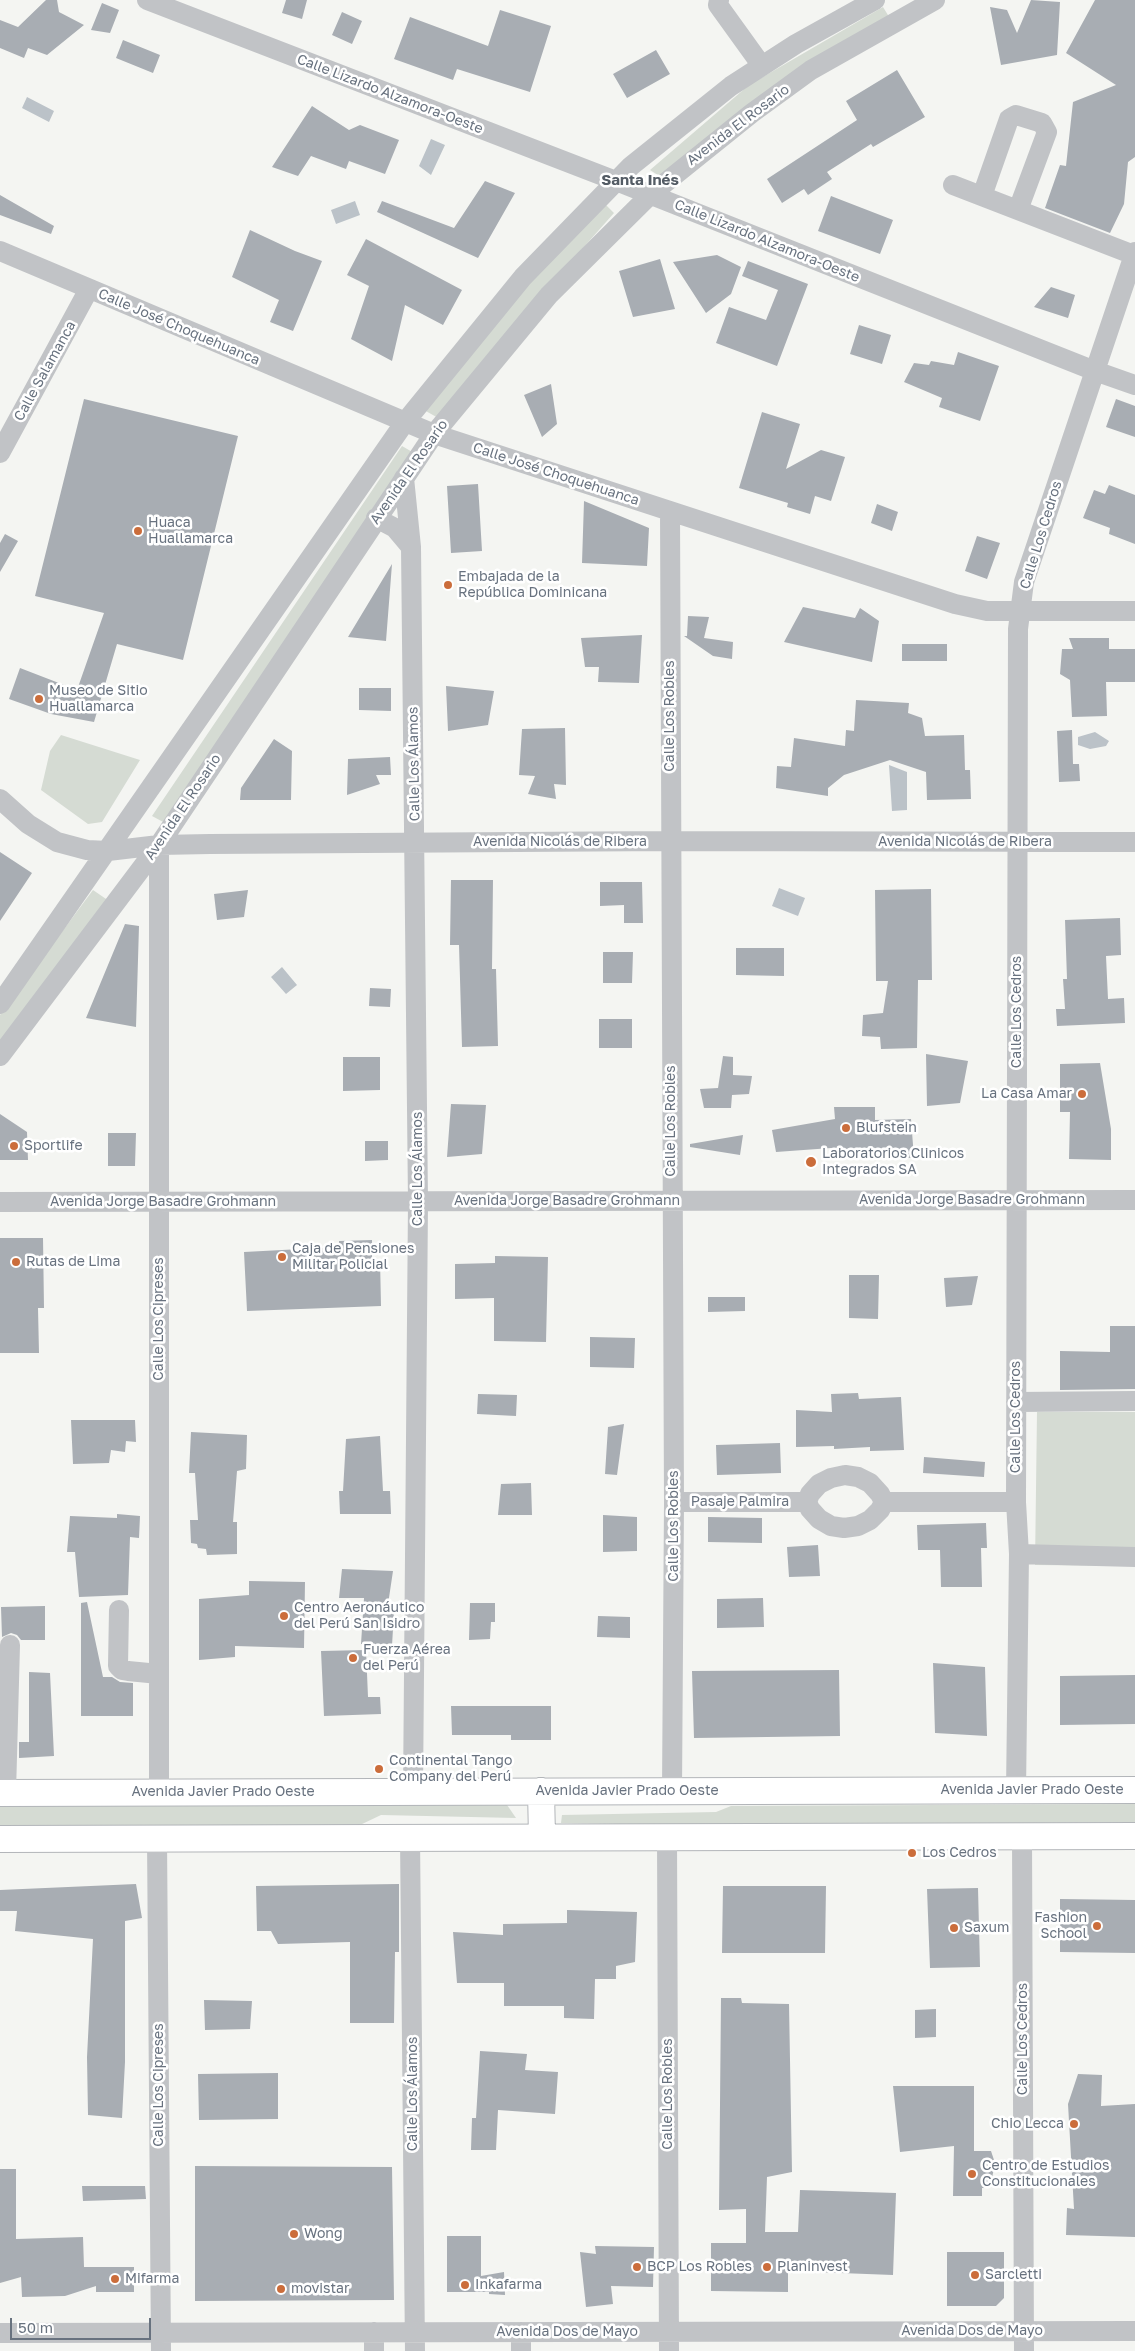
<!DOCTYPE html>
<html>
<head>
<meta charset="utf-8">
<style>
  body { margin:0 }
  #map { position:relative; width:1135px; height:2351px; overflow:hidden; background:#f4f5f2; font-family:"Golos Text",sans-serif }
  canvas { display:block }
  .scale { position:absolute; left:10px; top:2318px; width:141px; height:22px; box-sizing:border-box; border:2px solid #68727f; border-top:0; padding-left:6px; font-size:15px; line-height:18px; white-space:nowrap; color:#68727f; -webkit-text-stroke:4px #fff; paint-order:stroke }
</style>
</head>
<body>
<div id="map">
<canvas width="1135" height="2351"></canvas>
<div class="scale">50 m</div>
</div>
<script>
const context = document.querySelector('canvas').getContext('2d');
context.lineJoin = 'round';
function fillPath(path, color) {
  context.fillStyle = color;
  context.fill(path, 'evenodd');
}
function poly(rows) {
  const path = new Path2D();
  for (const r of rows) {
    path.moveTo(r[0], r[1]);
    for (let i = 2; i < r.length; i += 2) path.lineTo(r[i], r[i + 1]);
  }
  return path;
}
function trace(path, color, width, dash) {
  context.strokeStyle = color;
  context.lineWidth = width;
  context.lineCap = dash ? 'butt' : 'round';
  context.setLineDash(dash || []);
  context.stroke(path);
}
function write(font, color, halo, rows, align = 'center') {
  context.font = font + ' "Golos Text",sans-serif';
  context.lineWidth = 5;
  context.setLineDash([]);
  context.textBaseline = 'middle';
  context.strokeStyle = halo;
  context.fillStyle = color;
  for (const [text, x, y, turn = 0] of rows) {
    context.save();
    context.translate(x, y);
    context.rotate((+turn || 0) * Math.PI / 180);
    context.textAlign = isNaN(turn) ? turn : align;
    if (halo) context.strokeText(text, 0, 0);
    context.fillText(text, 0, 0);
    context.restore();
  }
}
const green = poly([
  [883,7,891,20,664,179,650,170,749,85],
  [604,203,614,213,536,301,440,419,424,410,524,286],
  [402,446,414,453,165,823,152,816],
  [61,735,140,760,102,822,88,824,41,790,50,751],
  [93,890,109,901,0,1048,0,1015],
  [1037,1412,1135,1412,1135,1566,1035,1565],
  [505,1802,516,1818,381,1815,360,1825,0,1826,0,1803],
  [1135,1804,1135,1822,731,1826,561,1823,562,1815,716,1812,731,1806]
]);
const water = poly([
  [27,97,54,111,49,122,22,108],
  [431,139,445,145,431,175,419,166],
  [355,201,360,215,336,224,331,210],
  [1095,732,1109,741,1106,746,1090,749,1078,745,1078,737],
  [889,765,907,772,907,810,892,811],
  [779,888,805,898,798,916,772,906],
  [282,967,297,985,286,994,271,977]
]);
const building = poly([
  [46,0,57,0,59,12,84,25,47,55,28,48,24,58,0,48,0,20,18,27],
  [286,0,307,0,302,19,282,13],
  [1031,0,1060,2,1057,55,1001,65,990,7,1007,10,1017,33],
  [1095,0,1135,0,1135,157,1128,162,1124,204,1110,233,1045,208,1060,165,1066,166,1073,102,1116,85,1066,53],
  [102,3,119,10,110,33,91,30],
  [500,10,551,26,530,92,457,69,453,80,394,59,410,17,488,46],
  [342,12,362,21,352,44,332,35],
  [123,40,160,55,153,73,116,58],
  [656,50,670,74,627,98,613,74],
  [897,70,925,117,873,147,871,144,827,172,832,179,808,195,804,189,782,203,767,179,857,120,846,101],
  [312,106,349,130,360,125,399,140,385,174,349,161,346,169,311,156,298,176,272,167],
  [485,181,515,193,478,258,377,212,382,201,454,228],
  [0,195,54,226,51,234,0,215],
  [831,196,893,220,880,254,818,231],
  [250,230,295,251,322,261,293,331,270,322,279,300,232,277],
  [366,239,462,290,443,325,405,305,392,361,351,339,369,286,347,275],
  [717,255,741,267,731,294,706,313,673,262],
  [660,259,675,309,633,317,619,271],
  [748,261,808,284,777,366,716,343,729,307,766,320,778,290,742,276],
  [1051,287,1075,295,1068,318,1034,307],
  [859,325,891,335,882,364,850,354],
  [958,352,999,366,980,421,939,407,942,398,904,382,914,363,929,365,931,361,954,365],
  [551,384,557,424,542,437,524,395],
  [84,399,238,436,183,660,117,644,94,722,51,714,9,699,20,668,77,690,104,613,35,596],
  [1116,399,1135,406,1135,437,1106,427],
  [762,412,800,424,786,469,821,450,845,457,831,501,815,496,810,514,787,507,788,503,739,488],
  [478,484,482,551,451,553,447,486],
  [1109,485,1135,495,1135,544,1109,534,1110,528,1083,518,1094,490,1105,494],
  [584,501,649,528,647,566,582,563],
  [877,504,898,512,892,531,871,523],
  [5,534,18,541,0,572,0,543],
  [977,536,1000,543,987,579,965,571],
  [392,564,386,641,348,637],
  [803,607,855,618,860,608,879,621,872,662,784,642],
  [688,616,709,617,704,638,733,642,732,659,713,656,684,636,687,636],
  [642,635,639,683,598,682,599,667,585,667,581,638],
  [1069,638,1109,638,1109,649,1135,649,1135,682,1106,682,1107,716,1072,717,1070,680,1060,674,1062,649,1073,649],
  [902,644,947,644,947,661,902,661],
  [446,686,494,691,488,725,448,731],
  [359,688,391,688,391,711,359,710],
  [856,700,909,703,908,713,922,718,925,736,964,735,965,770,970,770,971,799,927,800,926,772,890,760,844,775,828,788,828,796,776,788,777,766,791,767,794,738,845,746,846,730,854,731],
  [565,728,566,785,554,784,556,799,528,794,535,776,519,775,522,729],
  [1072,730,1073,764,1079,764,1080,781,1059,782,1057,731],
  [274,739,292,751,291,800,240,800,241,788],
  [390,757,391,775,376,775,380,784,347,795,348,759],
  [0,852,32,873,0,921],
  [451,880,493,880,492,969,496,969,498,1046,462,1047,459,945,450,945],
  [600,882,642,882,643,923,624,923,624,905,600,906],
  [931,889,932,980,918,980,917,1048,881,1049,880,1037,862,1036,863,1015,883,1013,888,981,876,981,875,890],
  [248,890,244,917,217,920,214,894],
  [1120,918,1121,955,1106,956,1108,999,1124,998,1125,1023,1057,1026,1056,1009,1065,1009,1063,979,1067,979,1065,920],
  [125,924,139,926,136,1027,86,1018],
  [736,948,784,948,784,976,736,975],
  [603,952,633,952,632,983,603,983],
  [370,988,391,989,390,1007,369,1006],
  [599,1019,632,1019,632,1048,599,1048],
  [926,1054,968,1061,960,1103,927,1106],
  [723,1056,733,1057,733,1075,752,1076,749,1094,732,1095,731,1108,704,1108,700,1089,718,1088],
  [343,1057,380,1057,380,1090,343,1091],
  [1100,1063,1111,1129,1111,1160,1069,1159,1070,1112,1060,1112,1060,1064],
  [451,1104,486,1105,482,1154,447,1157],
  [834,1107,875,1107,875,1120,911,1119,914,1158,831,1156,831,1148,776,1152,772,1130,835,1119],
  [0,1114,27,1132,28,1160,0,1160],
  [108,1133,136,1133,135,1166,108,1166],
  [743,1135,740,1155,690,1147,690,1144],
  [365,1141,388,1141,388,1160,365,1161],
  [0,1238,43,1238,44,1308,38,1308,39,1353,0,1353],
  [372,1240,372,1259,380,1259,381,1306,247,1311,244,1252,339,1247,339,1241],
  [495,1256,548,1257,546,1342,494,1341,494,1298,455,1299,455,1264,495,1263],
  [849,1275,879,1275,878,1319,849,1318],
  [978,1276,972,1305,946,1307,944,1278],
  [708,1297,745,1297,745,1311,708,1312],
  [1110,1326,1135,1326,1135,1389,1060,1390,1060,1351,1110,1352],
  [590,1337,635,1338,634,1368,590,1367],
  [858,1393,859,1399,901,1397,904,1450,870,1451,870,1447,834,1449,834,1446,796,1447,796,1410,832,1412,831,1394],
  [478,1394,517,1395,516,1416,477,1414],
  [71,1420,135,1420,136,1442,126,1441,125,1452,111,1450,109,1463,73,1464],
  [624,1424,617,1475,605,1474,608,1427],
  [191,1432,247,1435,246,1469,237,1471,233,1522,237,1522,237,1554,207,1555,206,1549,198,1548,197,1544,191,1543,190,1520,198,1520,195,1473,189,1473],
  [380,1436,383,1491,390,1491,391,1514,340,1514,339,1491,343,1491,346,1439],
  [780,1443,781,1473,717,1475,716,1445],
  [924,1457,985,1462,984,1477,923,1473],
  [531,1483,532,1515,498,1515,501,1484],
  [117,1514,140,1516,139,1538,130,1537,128,1595,79,1597,75,1552,67,1552,70,1516,117,1518],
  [603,1515,637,1517,637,1551,603,1552],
  [708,1517,762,1518,762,1543,708,1542],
  [986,1523,987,1548,981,1548,982,1587,941,1587,940,1550,918,1550,917,1525],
  [818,1545,820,1576,789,1577,787,1547],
  [342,1569,393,1571,387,1611,394,1611,392,1646,361,1644,364,1598,339,1598],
  [249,1581,305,1582,304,1648,235,1646,235,1657,199,1660,199,1599,249,1595],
  [763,1598,764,1627,717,1628,717,1599],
  [87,1602,103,1677,112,1677,120,1682,133,1683,133,1716,81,1716,81,1603],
  [470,1603,495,1603,495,1622,491,1622,490,1639,469,1640],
  [45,1606,45,1640,21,1640,17,1635,11,1633,2,1637,1,1607],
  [598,1616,630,1617,630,1638,597,1637],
  [366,1650,368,1697,380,1697,381,1714,324,1716,321,1651],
  [933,1663,985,1667,987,1736,935,1733],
  [839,1670,840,1736,694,1738,692,1671],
  [29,1672,50,1673,54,1756,19,1758,19,1742,29,1742],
  [1135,1675,1135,1724,1060,1725,1060,1676],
  [451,1706,551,1706,551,1740,511,1740,511,1735,452,1735],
  [136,1884,142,1918,125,1921,125,2062,122,2118,88,2115,87,2057,93,1939,15,1931,17,1911,0,1911,0,1890],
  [399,1884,399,1952,395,1952,394,2023,350,2023,350,1942,278,1944,271,1931,257,1931,256,1886],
  [723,1886,826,1886,825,1953,722,1953],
  [978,1888,980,1967,930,1968,927,1889],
  [1060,1899,1135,1900,1135,1953,1060,1952],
  [567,1910,637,1912,635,1962,616,1966,616,1979,595,1979,594,2019,564,2018,564,2006,504,2006,504,1983,457,1983,453,1932,503,1935,503,1924,567,1923],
  [721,1998,741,1998,742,2003,789,2004,792,2172,767,2177,765,2232,798,2232,800,2190,896,2193,893,2275,788,2271,788,2292,711,2291,711,2243,746,2243,746,2209,719,2210],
  [204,2000,252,2001,250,2029,205,2030],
  [936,2009,936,2037,915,2038,915,2010],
  [480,2051,527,2054,525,2070,558,2072,555,2114,498,2110,496,2150,471,2150,472,2118,476,2118],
  [278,2073,278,2119,199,2120,198,2074],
  [1078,2074,1102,2075,1101,2106,1135,2104,1135,2237,1066,2235,1067,2208,1074,2209,1068,2104],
  [893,2086,974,2086,974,2151,991,2151,995,2163,992,2178,988,2178,987,2188,982,2188,982,2196,953,2196,954,2146,900,2152],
  [195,2166,392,2167,394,2300,195,2301],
  [0,2169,16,2169,16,2239,83,2237,84,2267,134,2267,134,2292,96,2292,96,2286,65,2296,22,2297,21,2277,0,2283],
  [82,2186,145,2186,146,2199,83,2201],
  [447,2236,481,2236,481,2276,504,2272,505,2295,489,2294,489,2292,447,2292],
  [595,2246,654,2247,653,2287,611,2286,613,2304,586,2307,580,2252,596,2254],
  [947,2252,1004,2252,1004,2298,996,2306,947,2306]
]);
const minor = poly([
  [147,0,616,181,1095,371,1135,385],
  [719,0,718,5,762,66],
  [953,185,1134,255],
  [982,196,1009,119,1016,115,1042,123,1047,132,1018,210],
  [0,251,434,434,955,604,987,611,1135,611],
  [0,453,89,289],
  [404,478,411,547,418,1202,413,1792],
  [670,511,674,1502,672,1791],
  [376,518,395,528,411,547],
  [0,799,28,824,57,842,87,850,108,851,159,845,210,844,670,841,1135,842],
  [159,845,159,1792],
  [0,1004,405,422,523,277,631,166,731,86,796,44,875,0],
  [0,1056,159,845,434,434,549,295,650,195,752,113,811,70,935,0],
  [0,1202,1135,1200],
  [1016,1402,1135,1401],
  [845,1475,858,1477,870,1483,880,1494,884,1502,880,1510,870,1520,858,1526,844,1528,831,1526,819,1519,810,1509,807,1502,810,1494,819,1484,831,1478,845,1475],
  [674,1502,807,1502],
  [884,1502,1016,1502],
  [1019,1554,1135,1557],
  [119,1610,118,1666,122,1670,128,1671,159,1674],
  [1016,1791,1019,1554,1016,1502,1018,629,1024,582,1135,252],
  [6,1793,10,1645],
  [1022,1836,1024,2351],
  [410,1837,415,2351],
  [667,1837,669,2351],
  [157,1838,161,2351],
  [521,2332,521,2351],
  [0,2333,1135,2331],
  [374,2351,374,2332]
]);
const major = poly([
  [541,1791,542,1837],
  [0,1793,1135,1790],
  [0,1839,1135,1836]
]);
const markers = [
  [138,531,5,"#cb6d3b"],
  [448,585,5,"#cb6d3b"],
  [39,699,5,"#cb6d3b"],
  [1082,1094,5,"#cb6d3b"],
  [846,1128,5,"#cb6d3b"],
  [14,1146,5,"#cb6d3b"],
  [811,1162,6,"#cb6d3b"],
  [282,1257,5,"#cb6d3b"],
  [16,1262,5,"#cb6d3b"],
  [284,1616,5,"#cb6d3b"],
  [353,1658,5,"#cb6d3b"],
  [379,1769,5,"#cb6d3b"],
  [912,1853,5,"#cb6d3b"],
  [1097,1926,5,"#cb6d3b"],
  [954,1928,5,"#cb6d3b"],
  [1074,2124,5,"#cb6d3b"],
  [972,2174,5,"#cb6d3b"],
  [294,2234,5,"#cb6d3b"],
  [637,2267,5,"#cb6d3b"],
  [767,2267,5,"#cb6d3b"],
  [975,2275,5,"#cb6d3b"],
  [115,2279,5,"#cb6d3b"],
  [465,2285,5,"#cb6d3b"],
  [281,2289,5,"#cb6d3b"]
];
const streetNames = [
  ["Calle Lizardo Alzamora-Oeste",390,94,21],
  ["Avenida El Rosario",738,125,-37],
  ["Calle Lizardo Alzamora-Oeste",767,241,22],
  ["Calle José Choquehuanca",179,327,23],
  ["Calle Salamanca",45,371,-61],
  ["Avenida El Rosario",409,472,-55],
  ["Calle José Choquehuanca",556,474,18],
  ["Calle Los Cedros",1041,535,-73],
  ["Calle Los Robles",670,716,-90],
  ["Calle Los Álamos",414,764,-91],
  ["Avenida El Rosario",183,807,-56],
  ["Avenida Nicolás de Ribera",560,842],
  ["Avenida Nicolás de Ribera",965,842],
  ["Calle Los Cedros",1017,1012,-90],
  ["Calle Los Robles",671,1121,-90],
  ["Calle Los Álamos",418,1169,-90],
  ["Avenida Jorge Basadre Grohmann",972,1200],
  ["Avenida Jorge Basadre Grohmann",567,1201],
  ["Avenida Jorge Basadre Grohmann",163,1202],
  ["Calle Los Cipreses",159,1319,-90],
  ["Calle Los Cedros",1016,1417,-90],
  ["Pasaje Palmira",740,1502],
  ["Calle Los Robles",674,1526,-90],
  ["Avenida Javier Prado Oeste",1032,1790],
  ["Avenida Javier Prado Oeste",627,1791],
  ["Avenida Javier Prado Oeste",223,1792],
  ["Calle Los Cedros",1023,2039,-90],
  ["Calle Los Cipreses",159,2085,-90],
  ["Calle Los Álamos",413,2094,-90],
  ["Calle Los Robles",668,2094,-90],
  ["Avenida Dos de Mayo",972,2331],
  ["Avenida Dos de Mayo",567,2332]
];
const poiNames = [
  ["Huaca",148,523],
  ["Huallamarca",148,539],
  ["Embajada de la",458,577],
  ["República Dominicana",458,593],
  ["Museo de Sitio",49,691],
  ["Huallamarca",49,707],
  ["La Casa Amar",1072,1094,"right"],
  ["Blufstein",856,1128],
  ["Sportlife",24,1146],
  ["Laboratorios Clinicos",822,1154],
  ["Integrados SA",822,1170],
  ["Caja de Pensiones",292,1249],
  ["Militar Policial",292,1265],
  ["Rutas de Lima",26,1262],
  ["Centro Aeronáutico",294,1608],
  ["del Perú San Isidro",294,1624],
  ["Fuerza Aérea",363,1650],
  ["del Perú",363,1666],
  ["Continental Tango",389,1761],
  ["Company del Perú",389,1777],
  ["Los Cedros",922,1853],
  ["Fashion",1087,1918,"right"],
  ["School",1087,1934,"right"],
  ["Saxum",964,1928],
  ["Chio Lecca",1064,2124,"right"],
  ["Centro de Estudios",982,2166],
  ["Constitucionales",982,2182],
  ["Wong",304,2234],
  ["BCP Los Robles",647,2267],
  ["Planinvest",777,2267],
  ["Sarcletti",985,2275],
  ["Mifarma",125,2279],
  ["Inkafarma",475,2285],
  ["movistar",291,2289]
];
const neighbourhoodNames = [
  ["Santa Inés",640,180]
];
fillPath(green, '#d5dbd3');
fillPath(water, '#bbc2c8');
fillPath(building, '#a8adb3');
trace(major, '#b2b5b9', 28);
trace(minor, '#c1c3c6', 20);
trace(major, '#fff', 26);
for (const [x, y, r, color] of markers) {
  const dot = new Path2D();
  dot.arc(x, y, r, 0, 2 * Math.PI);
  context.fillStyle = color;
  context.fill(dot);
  trace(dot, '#fff', 2);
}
write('14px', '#68727f', '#fff', streetNames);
write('14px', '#68727f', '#fff', poiNames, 'left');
write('bold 15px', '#545c65', '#fff', neighbourhoodNames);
</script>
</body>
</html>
